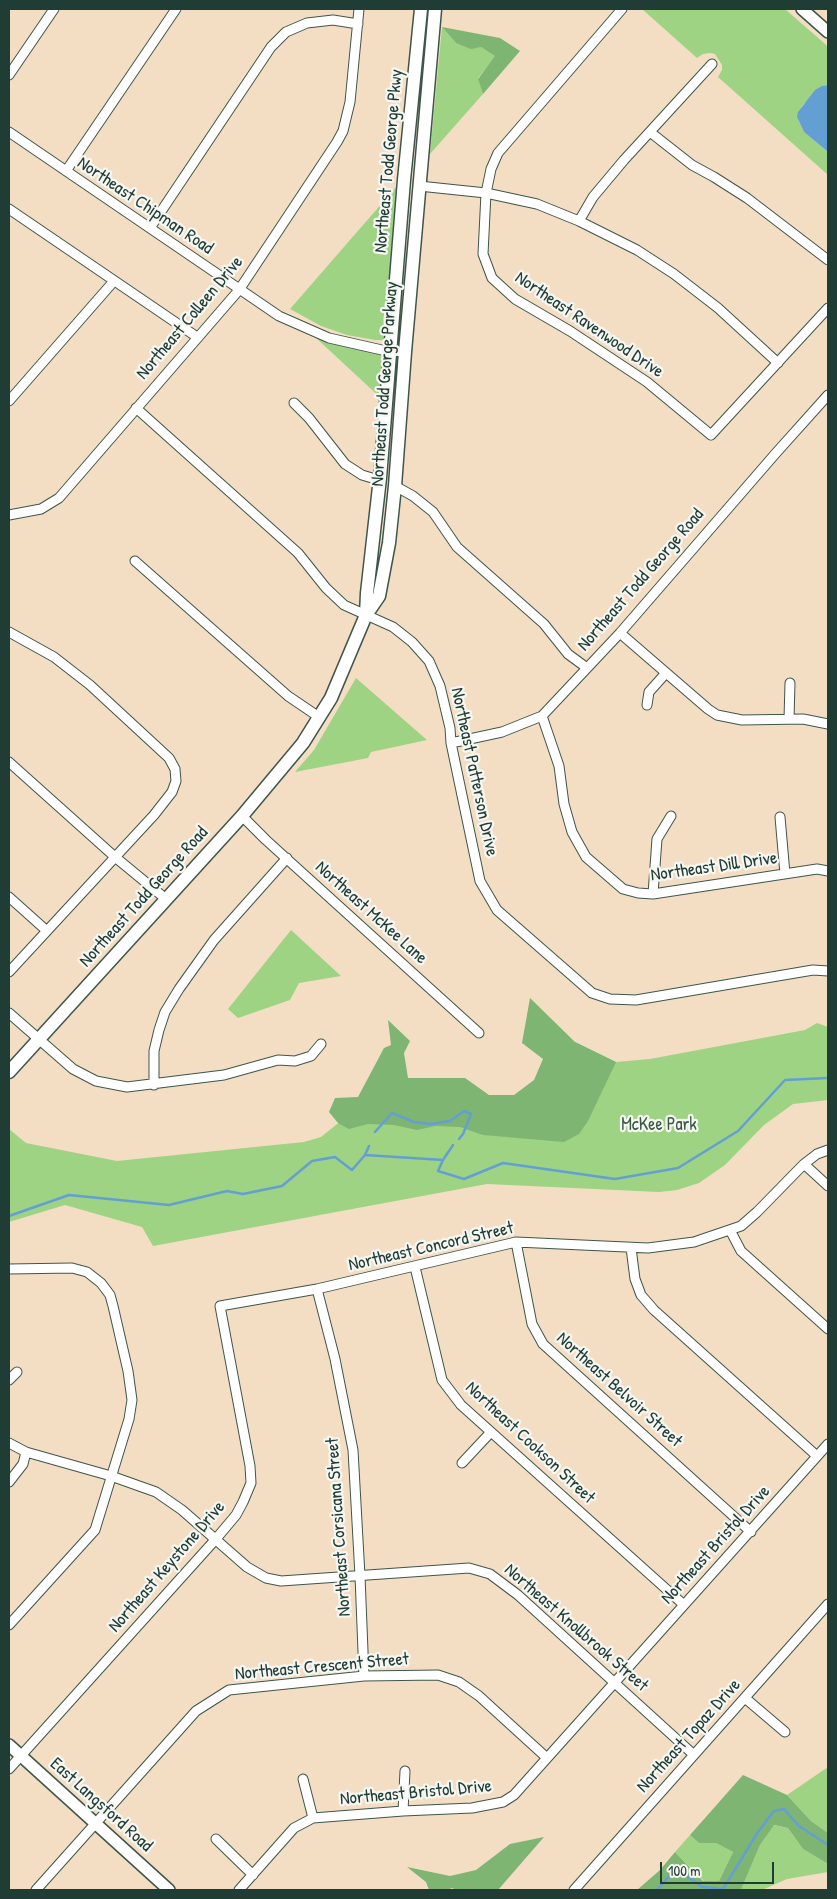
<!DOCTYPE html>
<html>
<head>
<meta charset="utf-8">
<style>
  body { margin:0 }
  #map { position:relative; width:837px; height:1899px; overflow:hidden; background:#f3dec4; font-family:"Patrick Hand",sans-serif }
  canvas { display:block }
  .frame { position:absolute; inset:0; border:10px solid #1f3d34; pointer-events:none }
  .scale { position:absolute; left:660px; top:1862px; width:114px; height:22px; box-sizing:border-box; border:2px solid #1f3d34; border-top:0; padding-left:6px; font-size:15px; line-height:18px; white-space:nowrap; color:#1f3d34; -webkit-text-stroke:4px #f6f6f2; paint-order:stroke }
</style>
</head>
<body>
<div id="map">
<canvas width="837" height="1899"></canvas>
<div class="frame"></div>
<div class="scale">100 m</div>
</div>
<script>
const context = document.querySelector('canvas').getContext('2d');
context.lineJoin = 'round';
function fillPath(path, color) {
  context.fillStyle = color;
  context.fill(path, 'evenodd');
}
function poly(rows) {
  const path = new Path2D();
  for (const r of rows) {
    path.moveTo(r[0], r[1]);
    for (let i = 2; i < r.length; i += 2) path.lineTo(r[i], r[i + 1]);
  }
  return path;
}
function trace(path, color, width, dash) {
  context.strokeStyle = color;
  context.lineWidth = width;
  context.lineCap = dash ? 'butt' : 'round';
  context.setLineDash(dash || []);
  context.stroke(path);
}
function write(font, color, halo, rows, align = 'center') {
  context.font = font + ' "Patrick Hand",sans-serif';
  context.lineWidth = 4.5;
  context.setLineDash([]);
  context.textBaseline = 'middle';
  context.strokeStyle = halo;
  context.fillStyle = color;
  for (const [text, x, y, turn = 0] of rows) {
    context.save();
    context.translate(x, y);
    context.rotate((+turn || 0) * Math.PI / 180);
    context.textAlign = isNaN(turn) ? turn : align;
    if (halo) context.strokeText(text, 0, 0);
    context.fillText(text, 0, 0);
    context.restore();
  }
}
const green = poly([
  [642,9,785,9,824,43,828,47,828,85,822,86,802,106,797,117,804,132,828,152,828,175,718,77,722,70,722,65,715,54,710,53,703,54,697,58],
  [442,27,456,43,481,47,496,56,478,78,483,94,430,154],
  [403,179,388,336,382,340,375,340,347,335,321,326,290,309],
  [315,337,345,346,384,355,384,401],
  [356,678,427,740,371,752,368,758,295,772,314,750],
  [291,930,341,976,299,983,290,1000,238,1018,228,1009],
  [817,1023,828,1027,828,1100,793,1104,764,1125,725,1165,699,1183,677,1190,659,1192,487,1184,153,1246,142,1227,65,1205,9,1222,9,1129,26,1143,117,1161,304,1142,321,1137,362,1104,407,1092,528,1101,575,1042,616,1062,650,1059,805,1030],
  [828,1767,828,1833,811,1821,787,1795],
  [773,1825,788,1828,803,1849,828,1864,828,1872,787,1879,762,1890,741,1890,760,1845],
  [690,1835,699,1843,716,1843,733,1852,719,1881,704,1881,675,1852]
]);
const forest = poly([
  [442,27,500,38,520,51,483,94,478,79,495,56,481,47,471,49,456,43],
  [530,998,575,1042,616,1062,588,1121,579,1134,564,1142,483,1135,460,1127,435,1126,417,1130,394,1125,368,1124,349,1129,338,1123,329,1112,335,1098,358,1097,384,1048,391,1045,388,1020,410,1041,404,1053,408,1078,465,1078,489,1095,514,1095,534,1080,543,1059,522,1043],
  [743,1775,787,1795,811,1821,828,1833,828,1864,803,1849,788,1828,774,1825,760,1845,741,1890,637,1890,660,1870,675,1852,703,1881,719,1881,733,1852,716,1843,699,1843,690,1835],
  [544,1837,498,1890,454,1890,453,1888,445,1890,429,1890,426,1882,407,1867,450,1876,476,1870,510,1844]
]);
const water = poly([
  [828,85,828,152,804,132,797,117,798,112,815,90,822,86]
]);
const stream = poly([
  [375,1132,392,1113,414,1122,431,1124,450,1121,464,1111,471,1114,463,1134,459,1139],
  [365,1155,369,1146],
  [443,1160,453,1145],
  [9,1216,69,1195,169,1205,227,1191,243,1194,282,1186,312,1161,335,1157,352,1170,365,1155,443,1160,438,1171,464,1179,503,1163,615,1179,678,1168,738,1131,785,1080,828,1078],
  [657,1890,670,1875,683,1873,702,1887,723,1889,758,1832,774,1811,784,1809,799,1826,828,1845]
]);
const minor = poly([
  [622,9,498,153,491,169,486,193,483,254,492,278,515,299,570,331,647,382,711,435,828,308],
  [9,75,54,9],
  [9,132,279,316,329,338,382,350,405,352],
  [650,132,692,165,714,177,747,198,828,260],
  [66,171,176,9],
  [419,186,486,193,537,204,579,221,637,250,674,274,718,308,778,363],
  [9,209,197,337],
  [579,221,593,197,624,160,712,64],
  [150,228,271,47,286,32,307,23,333,20,358,24],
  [9,401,114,281],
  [294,403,309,418,345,464,362,475,372,478,380,478],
  [136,408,298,553,326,588,344,605,393,627,412,642,429,661,440,686,450,728,451,743,480,881,497,910,592,993,610,999,636,1000,813,970,828,971],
  [395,486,413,496,433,512,457,547,544,624,568,654,587,668],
  [9,515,41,509,59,498,239,290,337,142,343,131,350,102,359,9],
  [135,561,288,696,319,717],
  [9,632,54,657,90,685,169,758,175,769,176,781,172,792,154,815,9,972],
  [620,633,708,709,717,715,742,720,803,719,828,724],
  [647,705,649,692,666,673],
  [542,716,559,766,564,804,572,832,586,857,623,889,638,893,653,894,817,869,828,871],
  [789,719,790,683],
  [451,743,502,732,542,716,620,633,776,453,828,395],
  [9,762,115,857,166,899],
  [242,816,266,840,479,1033],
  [780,817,785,874],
  [653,894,657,839,671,816],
  [9,897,47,931],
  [9,1013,73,1069,96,1081,127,1087,224,1075,278,1060,295,1061,311,1056,321,1044],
  [154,1085,154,1051,159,1030,165,1012,179,989,214,940,287,858],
  [804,1164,828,1186],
  [730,1230,741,1251,828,1329],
  [516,1242,532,1324,543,1344,751,1532],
  [631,1248,635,1279,641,1295,654,1310,817,1456],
  [415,1267,442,1380,461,1405,684,1605],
  [9,1269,72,1268,87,1272,101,1283,110,1295,113,1306,128,1371,132,1400,129,1419,95,1530,9,1625],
  [317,1289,335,1359,353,1450,360,1576,364,1676],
  [9,1380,17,1372],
  [9,1443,26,1452,111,1476,156,1492,182,1510,247,1567,266,1578,281,1581,469,1568,490,1574,518,1595,694,1755],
  [462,1463,491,1432],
  [9,1482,23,1464,26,1452],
  [745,1698,785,1732],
  [9,1769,215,1540,236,1515,243,1502,251,1483,250,1466,220,1306,317,1289,516,1242,648,1248,694,1242,741,1226,757,1212,804,1164,817,1154,828,1150],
  [303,1779,313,1818],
  [403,1811,405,1771],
  [216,1839,253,1875],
  [36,1890,196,1711,229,1690,364,1676,438,1675,459,1682,479,1696,547,1758],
  [239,1890,294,1828,313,1818,403,1811,472,1808,503,1802,514,1795,828,1444],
  [574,1890,828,1604]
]);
const tertiary = poly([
  [802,9,828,32],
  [9,1745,169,1890]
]);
const secondary = poly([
  [366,615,367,593,380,478,404,180,421,9],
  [9,1072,242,816,303,743,331,698,366,615,379,596,389,543,395,486,405,352,435,9]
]);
const streetNames = [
  ["Northeast Todd George Pkwy",389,161,-85],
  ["Northeast Chipman Road",145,206,34],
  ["Northeast Colleen Drive",190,318,-50],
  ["Northeast Ravenwood Drive",589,325,34],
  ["Northeast Todd George Parkway",385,384,-86],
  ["Northeast Todd George Road",641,580,-49],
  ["Northeast Patterson Drive",474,772,78],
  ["Northeast Dill Drive",714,867,-8],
  ["Northeast Todd George Road",144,897,-48],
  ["Northeast McKee Lane",371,913,42],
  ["Northeast Concord Street",431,1247,-13],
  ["Northeast Belvoir Street",619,1390,42],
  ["Northeast Cookson Street",530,1443,43],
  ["Northeast Corsicana Street",339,1527,-94],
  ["Northeast Bristol Drive",716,1545,-48],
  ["Northeast Keystone Drive",167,1567,-49],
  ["Northeast Knollbrook Street",576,1628,41],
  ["Northeast Crescent Street",322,1667,-5],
  ["Northeast Topaz Drive",689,1736,-48],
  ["Northeast Bristol Drive",416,1793,-5],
  ["East Langsford Road",101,1805,42]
];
const parkNames = [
  ["McKee Park",659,1125]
];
fillPath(green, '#9ed384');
fillPath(forest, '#7eb572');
fillPath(water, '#649fd4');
trace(stream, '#649fd4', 2.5);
trace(minor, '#3f554a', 11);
trace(tertiary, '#3f554a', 14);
trace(secondary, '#3f554a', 15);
trace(minor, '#fff', 9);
trace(tertiary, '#fff', 11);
trace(secondary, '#fff', 12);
write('18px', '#1f3d34', '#f6f6f2', streetNames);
write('18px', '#385b44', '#f6f6f2', parkNames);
</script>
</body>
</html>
